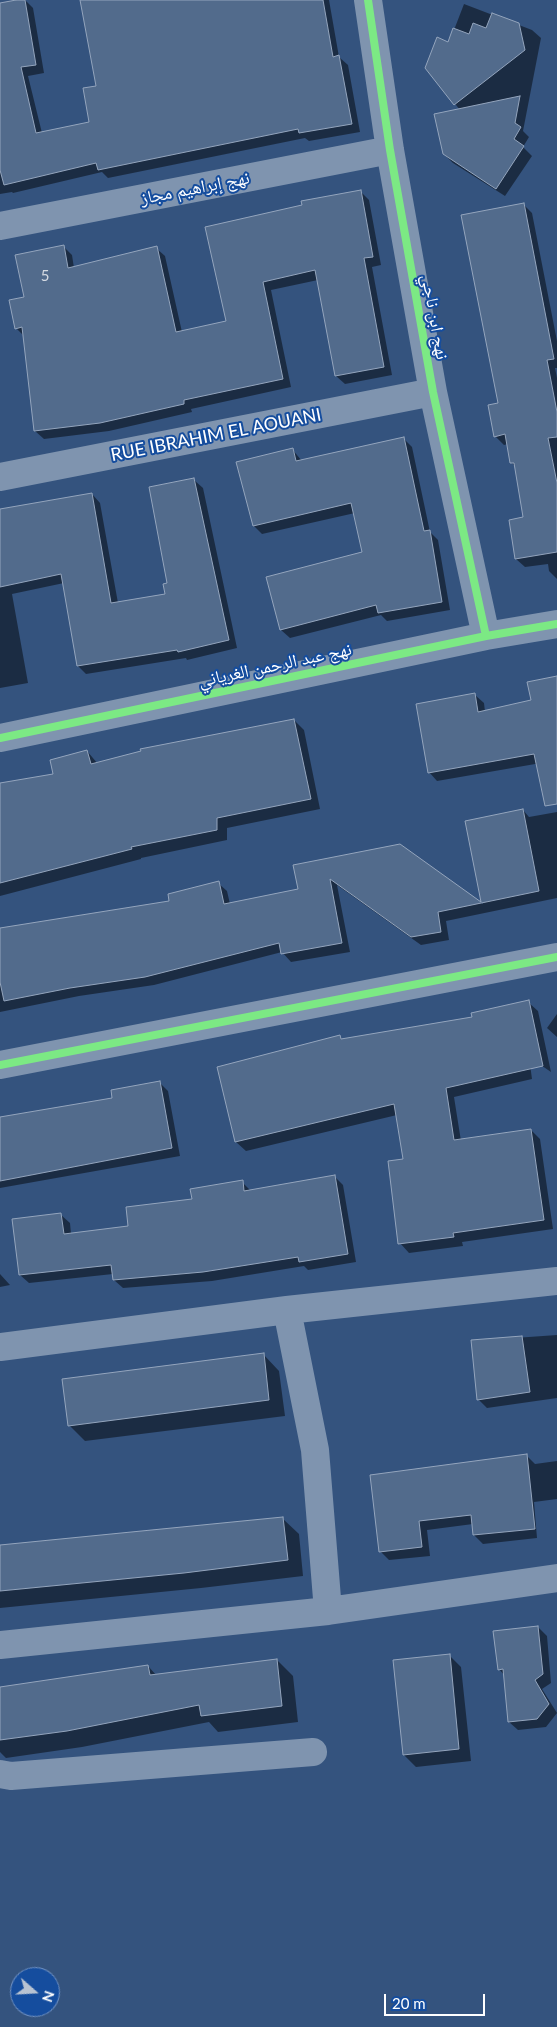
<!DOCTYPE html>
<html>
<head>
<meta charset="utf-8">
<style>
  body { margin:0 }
  #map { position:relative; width:557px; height:2027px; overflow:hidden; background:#34537e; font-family:Lato,sans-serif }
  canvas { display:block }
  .north { position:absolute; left:10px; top:1967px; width:50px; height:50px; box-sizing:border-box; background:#154d9e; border:1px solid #7394c5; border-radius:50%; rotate:109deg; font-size:14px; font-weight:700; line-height:20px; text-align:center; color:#fff }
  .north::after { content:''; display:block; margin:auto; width:18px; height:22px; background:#b8c3d2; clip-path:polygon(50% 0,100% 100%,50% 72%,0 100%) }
  .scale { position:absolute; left:384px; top:1994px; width:101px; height:22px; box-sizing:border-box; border:2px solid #fff; border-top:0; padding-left:6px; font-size:15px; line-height:18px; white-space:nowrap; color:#fff; -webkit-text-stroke:4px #154d9e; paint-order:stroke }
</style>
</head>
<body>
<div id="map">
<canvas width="557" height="2027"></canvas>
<div class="north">N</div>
<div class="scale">20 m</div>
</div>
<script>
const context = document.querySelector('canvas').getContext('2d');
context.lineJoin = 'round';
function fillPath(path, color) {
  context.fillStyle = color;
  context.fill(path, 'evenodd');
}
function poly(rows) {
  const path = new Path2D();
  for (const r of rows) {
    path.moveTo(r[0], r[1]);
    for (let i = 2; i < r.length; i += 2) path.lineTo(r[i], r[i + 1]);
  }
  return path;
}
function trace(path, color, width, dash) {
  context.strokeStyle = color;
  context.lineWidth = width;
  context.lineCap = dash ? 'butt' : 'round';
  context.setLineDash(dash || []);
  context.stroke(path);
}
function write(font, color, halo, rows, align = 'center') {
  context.font = font + ' Lato,"Noto Naskh Arabic",sans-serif';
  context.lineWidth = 4;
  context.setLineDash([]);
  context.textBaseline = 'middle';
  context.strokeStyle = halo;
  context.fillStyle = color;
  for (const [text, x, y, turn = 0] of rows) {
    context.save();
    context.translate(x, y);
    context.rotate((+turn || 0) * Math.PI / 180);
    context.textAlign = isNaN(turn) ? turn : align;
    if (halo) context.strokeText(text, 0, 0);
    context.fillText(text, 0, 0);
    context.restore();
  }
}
const shadow = poly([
  [25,0,33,8,44,73,28,76,42,133,90,123,97,87,81,0,329,0,339,57,348,65,360,132,309,141,305,138,108,178,102,172,13,193,12,192,0,194,0,4],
  [464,4,532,30,541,38,523,131,529,137,523,147,532,156,505,196,453,163,444,154,460,110,427,68,449,43],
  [361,192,369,200,381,265,372,267,392,375,345,384,336,376,318,280,271,290,291,387,191,409,192,412,109,431,44,439,35,431,25,337,16,328,25,298,63,246,72,255,74,268,156,248,165,256,182,332,227,322,207,228],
  [523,204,532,213,557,341,557,368,555,368,557,378,557,579,549,571,548,564,525,567,516,559,524,518,516,467,512,463,508,444,504,445,495,436],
  [404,439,412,447,430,532,438,540,450,610,387,621,381,615,290,638,281,630,363,553,355,513,262,534,254,526,292,449,302,461],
  [194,480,203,488,237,648,187,660,186,658,86,674,78,666,64,583,12,594,28,683,0,688,0,519,92,494,100,503,118,603,167,595],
  [557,677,557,764,541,763,437,781,429,772,475,695,484,703,485,712,533,701],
  [294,720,304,730,320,809,227,828,227,840,141,858,141,859,0,896,0,784,55,775,87,751,98,764],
  [523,810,529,817,557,812,557,898,446,921,449,940,421,945,337,885,350,952,291,962,282,952,154,985,79,996,0,1012,0,929,171,902,218,883,227,891,230,904,300,890,400,846,483,904,466,822],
  [528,1002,538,1011,551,1072,529,1057,532,1079,454,1097,461,1141,531,1130,540,1139,553,1229,462,1242,463,1246,409,1253,400,1243,404,1160,397,1115,246,1151,236,1142,219,1068,340,1037,343,1040,474,1018],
  [557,1014,557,1037,547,1028],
  [159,1082,168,1091,180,1156,0,1188,0,1118,113,1099],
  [335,1177,343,1185,356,1262,308,1270,304,1266,212,1281,123,1288,114,1280,113,1274,29,1283,20,1275,61,1215,70,1223,71,1234,129,1227,242,1182,251,1191],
  [0,1274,10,1285,0,1287],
  [557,1335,557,1398,487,1408,478,1399,472,1341],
  [263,1354,279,1371,285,1416,85,1441,69,1425],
  [527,1456,535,1464,557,1461,557,1499,534,1502,537,1538,483,1544,474,1535,473,1524,427,1530,430,1556,389,1560,381,1552,372,1476],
  [282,1518,299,1534,303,1576,201,1588,0,1608,0,1546],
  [538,1627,547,1636,551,1683,542,1689,557,1713,546,1727,518,1730,509,1722,504,1675,499,1669],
  [449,1655,461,1667,471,1761,416,1767,404,1755],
  [277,1660,293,1676,298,1722,218,1732,209,1722,82,1747,6,1758,0,1752,0,1688,148,1666,157,1676]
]);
const building = poly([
  [16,0,25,0,36,65,21,67,36,133,89,122,83,88,96,86,80,0,323,0,333,57,339,55,352,124,299,133,298,129,98,170,96,163,4,185,0,170,0,3,16,0],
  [492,13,519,23,525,50,454,105,425,68,437,37,448,42,453,28,469,34,473,23,486,28,492,13],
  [520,96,515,123,521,127,514,139,524,146,496,189,443,154,434,114,520,96],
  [361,190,373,257,364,258,384,367,335,376,315,270,263,282,283,379,184,400,184,404,100,423,34,431,22,327,15,329,9,300,24,297,15,255,64,245,68,268,157,246,176,332,226,321,205,227,302,205,301,201,361,190],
  [524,203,554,359,547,360,557,412,557,437,548,438,557,483,557,552,515,559,509,520,523,517,514,463,510,463,505,434,494,437,488,405,498,403,461,215,524,203],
  [404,437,424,531,430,530,442,602,378,613,376,605,280,630,266,577,362,552,351,503,253,526,236,462,293,448,296,461,404,437],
  [194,478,229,640,178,652,177,650,77,666,61,574,0,587,0,509,92,493,111,603,165,594,163,584,167,583,149,487,194,478],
  [557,676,557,804,545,806,534,754,428,773,416,704,475,693,478,712,531,700,527,682,557,676],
  [294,719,311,799,217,818,217,830,131,847,132,849,0,883,0,783,53,774,50,760,87,750,91,764,141,751,140,749,294,719],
  [523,809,539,891,438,912,441,932,411,937,330,879,342,943,281,954,279,943,145,977,70,988,4,1001,0,982,0,928,169,901,168,894,219,881,224,904,298,889,293,865,400,844,481,902,465,821,523,809],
  [529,1000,543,1066,446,1088,454,1140,531,1129,544,1220,453,1233,454,1237,398,1244,388,1161,403,1159,394,1104,235,1142,217,1067,340,1035,341,1039,472,1017,471,1013,529,1000],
  [160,1081,172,1148,0,1181,0,1117,112,1098,111,1090,160,1081],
  [335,1175,348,1254,299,1262,298,1257,203,1272,113,1280,111,1265,19,1275,12,1219,61,1213,64,1234,128,1226,126,1207,192,1199,190,1189,243,1180,244,1191,335,1175],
  [522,1336,530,1392,477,1400,471,1340,522,1336],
  [264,1353,269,1400,68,1426,62,1379,264,1353],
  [527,1454,535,1529,473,1535,471,1515,419,1521,422,1547,379,1552,370,1475,527,1454],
  [283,1517,288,1560,184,1573,0,1591,0,1545,283,1517],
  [538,1626,543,1674,535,1680,549,1704,537,1719,508,1722,503,1669,498,1670,493,1631,538,1626],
  [450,1654,459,1749,403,1755,393,1660,450,1654],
  [277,1659,282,1706,201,1716,199,1705,67,1731,0,1740,0,1687,148,1665,150,1675,277,1659]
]);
const minor = poly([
  [368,0,390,150,433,392,486,636],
  [0,226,390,150],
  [0,477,433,392],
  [0,738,486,636,557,624],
  [0,1065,557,957],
  [287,1310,315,1450,328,1611],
  [0,1347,287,1310,557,1281],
  [0,1645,328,1611,557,1578],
  [0,1774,11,1776,313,1752]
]);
const cycleway = poly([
  [368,0,390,150,433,392,486,636],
  [0,738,486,636,557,624],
  [0,1065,557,957]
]);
const numberNames = [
  ["5",45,276]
];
const streetNames = [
  ["نهج إبراهيم مجاز",195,188,-11],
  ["نهج ابن ناجي",435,317,80],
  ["RUE IBRAHIM EL AOUANI",216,435,-11],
  ["نهج عبد الرحمن الغرياني",275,665,-12]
];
fillPath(shadow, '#0007');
fillPath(building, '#526b8c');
trace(building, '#94a5bd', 1);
trace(minor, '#7f94af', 28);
trace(cycleway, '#7ce984', 8);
write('15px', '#d4dae2', null, numberNames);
write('18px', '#fff', '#154d9e', streetNames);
</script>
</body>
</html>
